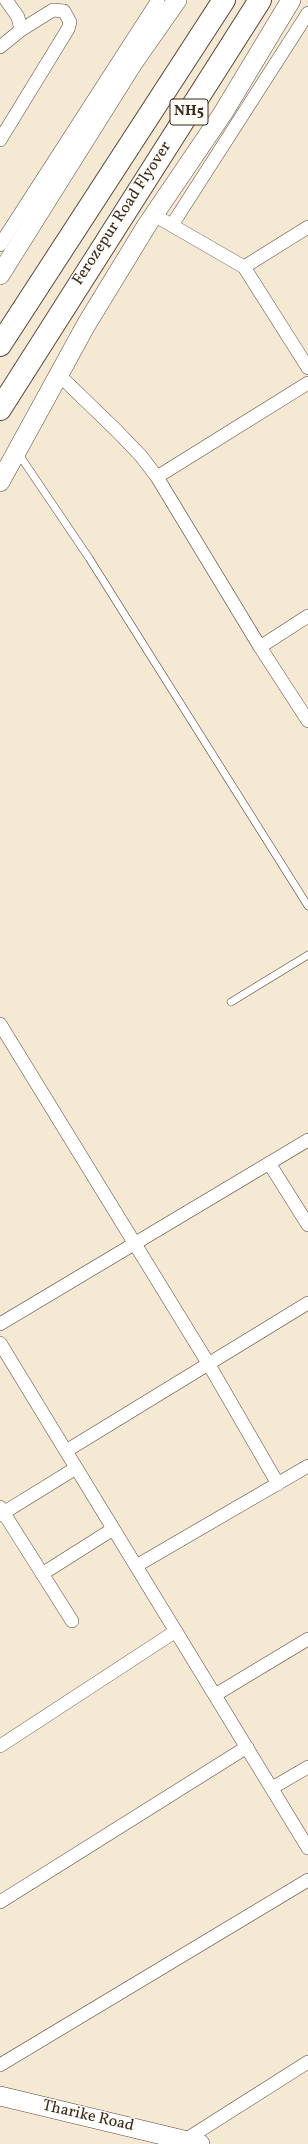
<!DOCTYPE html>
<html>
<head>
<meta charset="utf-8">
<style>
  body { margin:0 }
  canvas { display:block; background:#f6e9d4 }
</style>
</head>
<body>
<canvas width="308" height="2144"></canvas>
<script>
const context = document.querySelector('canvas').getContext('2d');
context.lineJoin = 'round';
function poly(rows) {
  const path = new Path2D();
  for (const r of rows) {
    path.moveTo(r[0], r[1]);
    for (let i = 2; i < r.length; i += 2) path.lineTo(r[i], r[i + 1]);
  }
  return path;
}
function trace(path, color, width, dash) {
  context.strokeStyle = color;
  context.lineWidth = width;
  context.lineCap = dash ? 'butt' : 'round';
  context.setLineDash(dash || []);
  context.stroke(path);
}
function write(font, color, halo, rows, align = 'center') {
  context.font = font + ' Vollkorn,serif';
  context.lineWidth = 3;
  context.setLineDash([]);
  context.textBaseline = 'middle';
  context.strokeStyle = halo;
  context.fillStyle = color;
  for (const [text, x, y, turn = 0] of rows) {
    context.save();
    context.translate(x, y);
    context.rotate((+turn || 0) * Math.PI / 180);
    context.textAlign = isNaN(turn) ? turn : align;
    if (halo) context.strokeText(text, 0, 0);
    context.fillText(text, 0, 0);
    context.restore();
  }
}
const lane = poly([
  [18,453,89,558,308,906],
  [231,1002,308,955]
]);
const street = poly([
  [0,47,21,30,18,17,6,0],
  [0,140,68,29,70,22,64,11,53,10,21,30],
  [154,215,244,267],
  [172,225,308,13],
  [308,227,244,267,308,368],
  [0,245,158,0],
  [58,374,117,431,141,456,157,477,260,647,308,721],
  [157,477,308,383],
  [260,647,308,616],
  [0,1024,208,1363,278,1484],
  [269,1163,308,1225],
  [0,1324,308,1140],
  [0,1343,308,1848],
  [66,1451,308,1303],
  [0,1507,72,1621],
  [0,1515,76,1468],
  [136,1566,308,1466],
  [42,1574,113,1529],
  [215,1695,308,1639],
  [0,1746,176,1631],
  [272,1788,308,1767],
  [0,1902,247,1747],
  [0,2065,308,1880],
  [182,2142,308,2062]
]);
const secondary = poly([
  [0,275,133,63,177,0],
  [0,482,86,325,147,225,223,113,291,0],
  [0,2096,200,2144]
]);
const highway = poly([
  [0,345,224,0],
  [0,409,260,0]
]);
const shields = [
  [189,112,38]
];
const shieldNames = [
  ["NH5",189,112]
];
const streetNames = [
  ["Ferozepur Road Flyover",123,214,-57],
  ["Tharike Road",88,2117,13]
];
trace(lane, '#574739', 8);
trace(street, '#574739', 14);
trace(secondary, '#574739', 20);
trace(highway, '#574739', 24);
trace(lane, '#fff', 7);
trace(street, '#fff', 13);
trace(secondary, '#fff', 19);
trace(highway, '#fff', 22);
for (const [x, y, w] of shields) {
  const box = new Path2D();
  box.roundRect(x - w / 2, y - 13, w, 26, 3);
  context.fillStyle = '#fdfcf7';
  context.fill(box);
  trace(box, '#3b2a1e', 1);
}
write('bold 15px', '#3b2a1e', null, shieldNames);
write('16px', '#3b2a1e', '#fdfcf7', streetNames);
</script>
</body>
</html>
